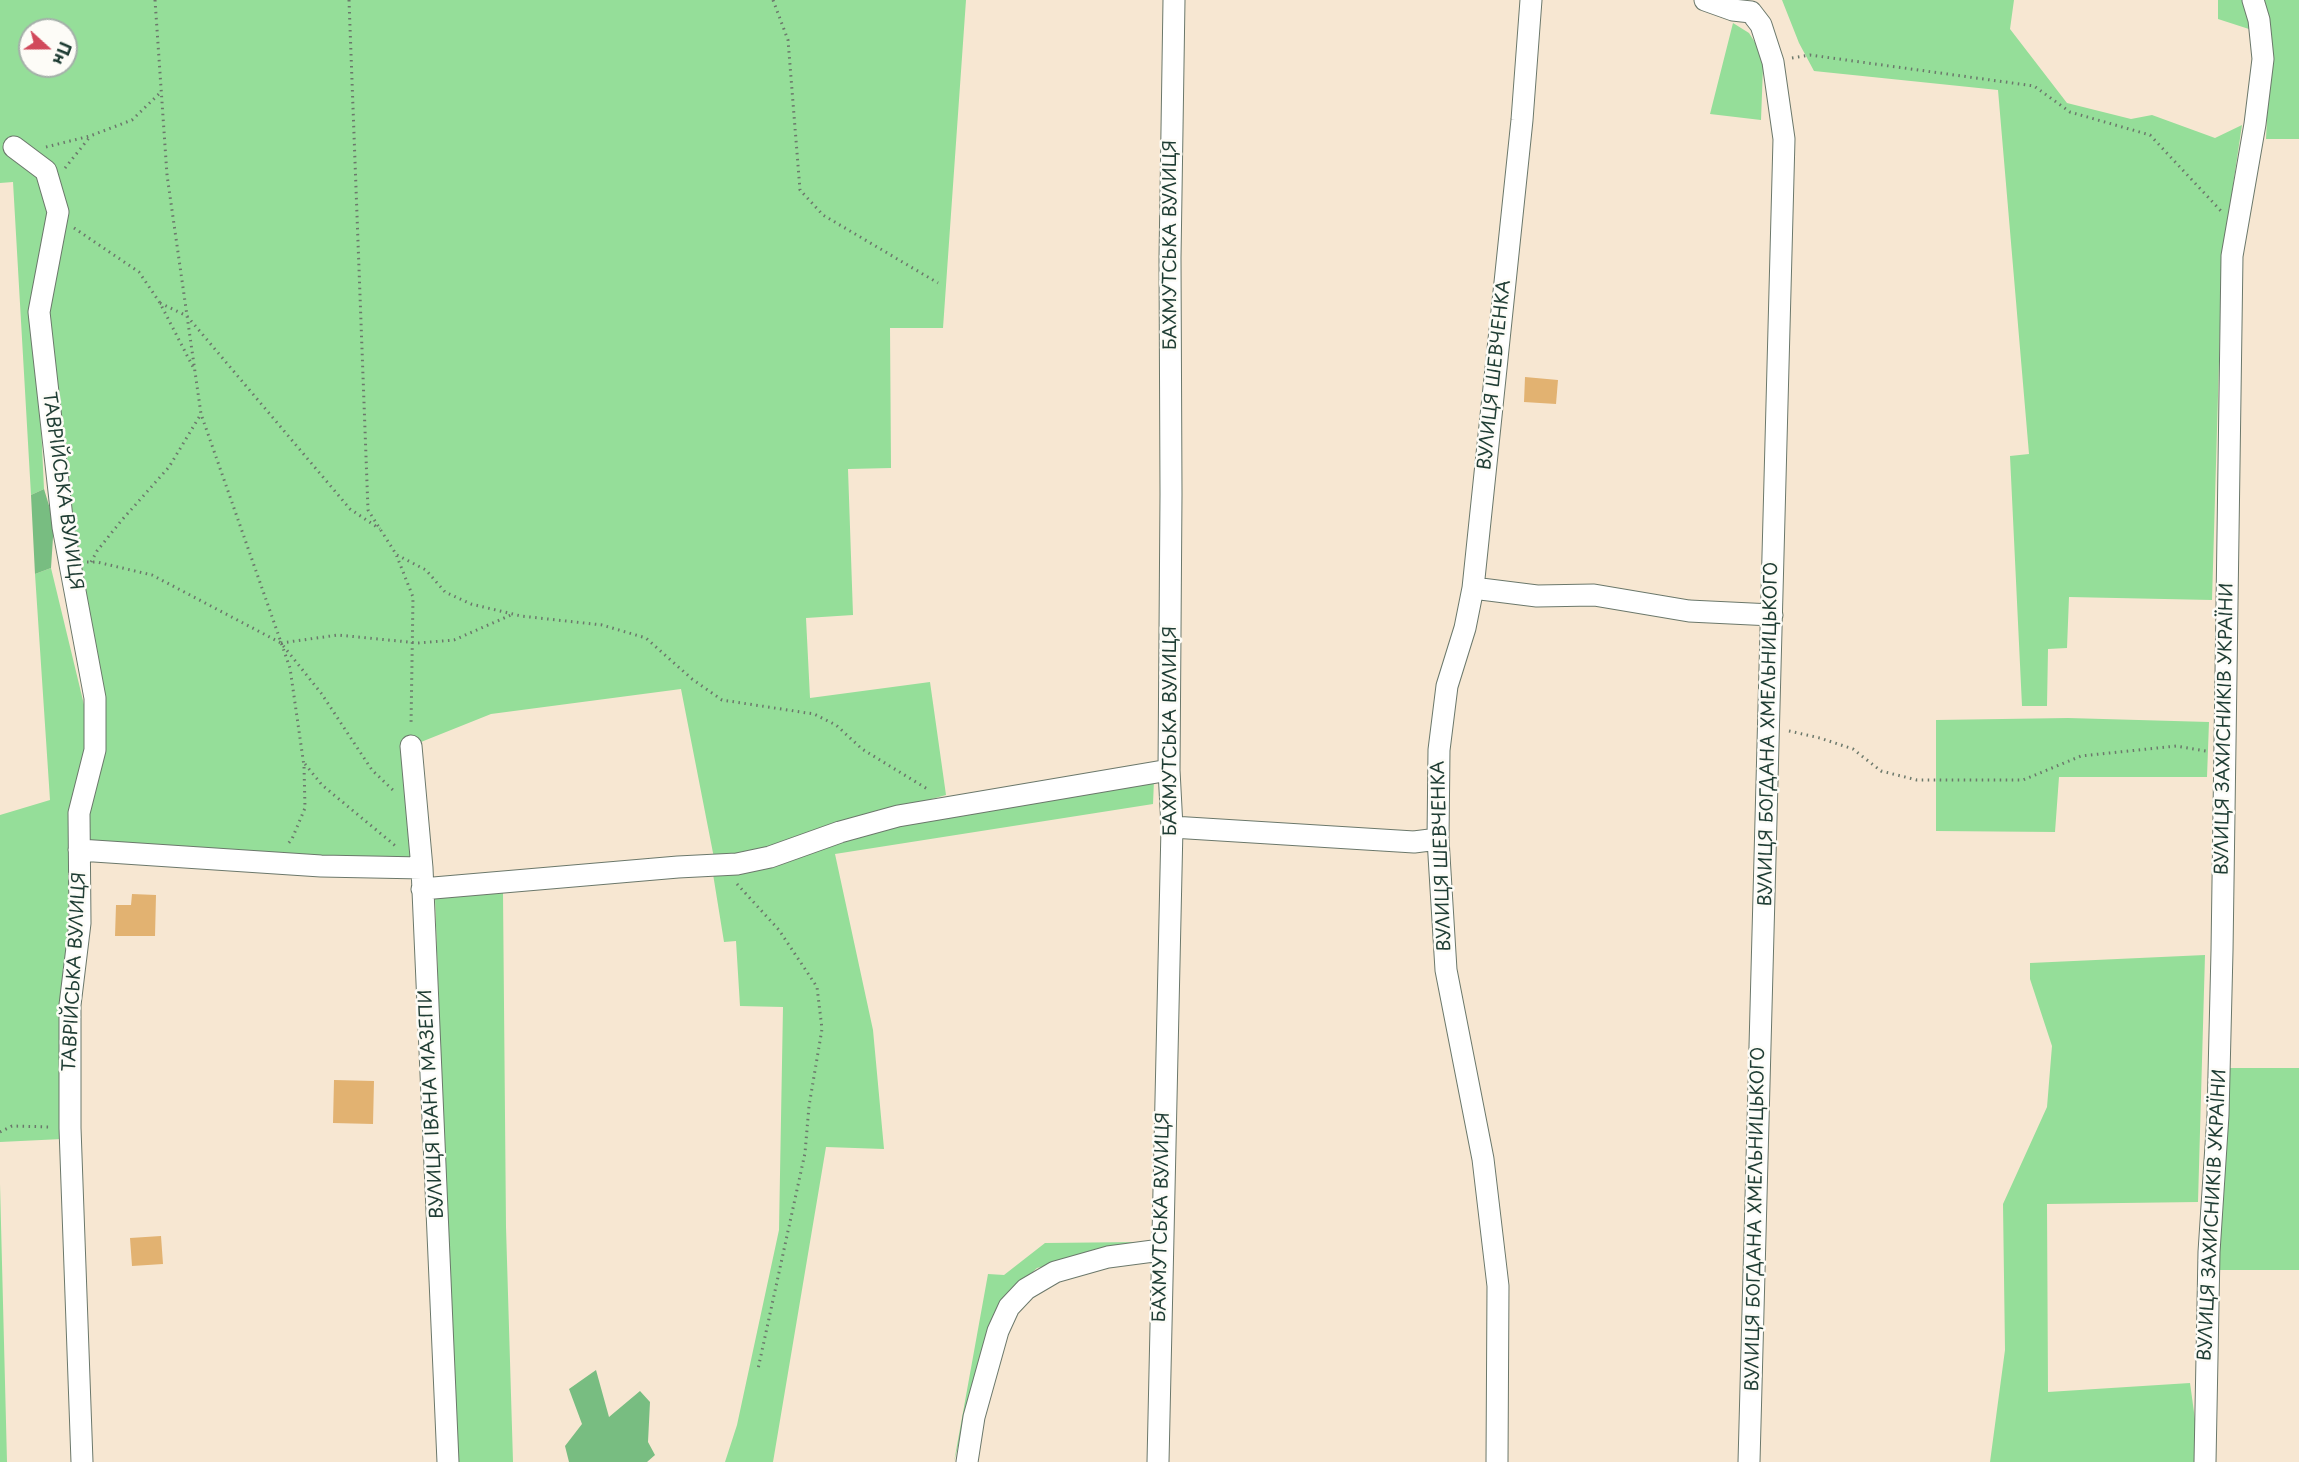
<!DOCTYPE html>
<html>
<head>
<meta charset="utf-8">
<style>
  body { margin:0 }
  #map { position:relative; width:2299px; height:1462px; overflow:hidden; background:#f7e7d2; font-family:"Playpen Sans",sans-serif }
  canvas { display:block }
  .north { position:absolute; left:18px; top:18px; width:60px; height:60px; box-sizing:border-box; background:#fdfcf7; border:2px solid #a4b0a9; border-radius:50%; rotate:111deg; font-size:16px; font-weight:700; line-height:24px; text-align:center; color:#1f3d34 }
  .north::after { content:''; display:block; margin:auto; width:21px; height:27px; background:#d1495b; clip-path:polygon(50% 0,100% 100%,50% 72%,0 100%) }
</style>
</head>
<body>
<div id="map">
<canvas width="2299" height="1462"></canvas>
<div class="north">Пн</div>
</div>
<script>
const context = document.querySelector('canvas').getContext('2d');
context.lineJoin = 'round';
function fillPath(path, color) {
  context.fillStyle = color;
  context.fill(path, 'evenodd');
}
function poly(rows) {
  const path = new Path2D();
  for (const r of rows) {
    path.moveTo(r[0], r[1]);
    for (let i = 2; i < r.length; i += 2) path.lineTo(r[i], r[i + 1]);
  }
  return path;
}
function trace(path, color, width, dash) {
  context.strokeStyle = color;
  context.lineWidth = width;
  context.lineCap = dash ? 'butt' : 'round';
  context.setLineDash(dash || []);
  context.stroke(path);
}
function write(font, color, halo, rows, align = 'center') {
  context.font = font + ' "Playpen Sans",sans-serif';
  context.lineWidth = 5;
  context.setLineDash([]);
  context.textBaseline = 'middle';
  context.strokeStyle = halo;
  context.fillStyle = color;
  for (const [text, x, y, turn = 0] of rows) {
    context.save();
    context.translate(x, y);
    context.rotate((+turn || 0) * Math.PI / 180);
    context.textAlign = isNaN(turn) ? turn : align;
    if (halo) context.strokeText(text, 0, 0);
    context.fillText(text, 0, 0);
    context.restore();
  }
}
const green = poly([
  [0,0,966,0,943,328,890,328,891,468,848,469,853,615,806,618,810,698,930,682,946,795,836,826,775,849,714,858,681,689,491,714,411,746,416,863,85,843,99,749,44,312,61,220,43,175,53,212,36,319,44,489,31,495,13,182,0,183],
  [30,30,66,30,66,66,30,66],
  [1782,0,2014,0,2010,29,2067,103,2131,119,2152,115,2215,138,2242,125,2222,259,2212,600,2069,597,2067,648,2048,649,2047,706,2022,706,2010,456,2029,454,1998,90,1814,71,1799,43],
  [2218,0,2244,0,2252,30,2218,19],
  [2261,0,2299,0,2299,139,2266,139,2271,29],
  [1733,23,1749,33,1756,44,1763,67,1761,120,1710,114],
  [51,568,86,713,83,770,71,818,62,1139,0,1142,0,815,50,800,35,574],
  [2068,718,2209,722,2207,777,2059,777,2055,832,1936,831,1936,720],
  [1154,780,1153,804,835,854,873,1030,884,1149,826,1147,773,1462,725,1462,737,1425,779,1230,783,1007,740,1006,736,941,724,942,713,874,864,832],
  [503,893,506,1227,513,1462,456,1462,435,898],
  [2205,955,2198,1202,2047,1204,2048,1392,2190,1383,2197,1434,2197,1462,1990,1462,2005,1350,2003,1204,2047,1107,2052,1046,2030,979,2030,963],
  [2229,1068,2299,1068,2299,1270,2218,1270],
  [0,1184,7,1462,0,1462],
  [1139,1242,1037,1268,1013,1290,987,1332,954,1462,988,1274,1004,1275,1045,1243]
]);
const forest = poly([
  [44,489,54,522,51,568,35,574,31,495],
  [596,1370,609,1417,640,1391,650,1402,648,1442,655,1455,647,1462,569,1462,565,1446,582,1424,569,1389]
]);
const building = poly([
  [1525,377,1558,380,1556,404,1524,402],
  [132,894,156,895,155,936,115,936,116,905,131,905],
  [334,1080,374,1081,373,1124,333,1123],
  [161,1236,163,1264,132,1266,130,1238]
]);
const path = poly([
  [155,0,167,175,201,414,290,668,304,766,305,808,292,839,287,845],
  [349,0,368,510,396,554,413,597,411,726],
  [773,0,788,40,800,190,823,215,938,283],
  [1792,58,1810,55,2034,86,2070,112,2150,135,2221,211],
  [46,147,90,136,132,120,161,92],
  [65,168,89,138],
  [74,228,139,272,160,303,193,367],
  [160,303,187,316,350,509,380,529],
  [397,555,426,570,445,592,471,604,521,616,602,625,646,638,692,679,722,700,814,714,836,725,862,749,929,790],
  [87,562,97,562,152,575,281,643,321,693,372,770,396,793],
  [91,562,97,551,121,521,169,467,201,414],
  [281,643,338,635,418,643,454,640,511,615],
  [1789,731,1820,738,1853,749,1881,771,1917,780,2023,780,2081,756,2176,746,2206,751],
  [305,764,322,785,398,848],
  [737,884,779,930,817,987,822,1029,809,1106,805,1153,758,1369],
  [0,1132,12,1126,51,1127]
]);
const minor = poly([
  [1705,0,1733,10,1751,12],
  [14,147,46,171,58,212,39,312,63,527,95,698,95,750,79,813,80,923,70,1005,70,1128,82,1462],
  [1473,588,1537,596,1594,595,1689,611,1772,615],
  [411,746,422,868,448,1462],
  [1172,827,1414,842,1438,839],
  [79,850,321,866,422,868],
  [422,889,678,867,737,864,770,857,840,832,898,816,1169,770],
  [967,1462,974,1417,998,1331,1009,1307,1026,1289,1055,1272,1108,1257,1161,1250],
  [1158,1462,1172,827,1169,770,1171,494,1170,258,1174,0],
  [1497,1462,1498,1286,1483,1159,1446,970,1438,839,1439,750,1447,686,1465,628,1473,588,1522,120,1531,0],
  [1749,1462,1784,139,1773,62,1761,25,1751,12],
  [2205,1462,2209,1252,2218,1115,2222,951,2232,256,2255,124,2263,59,2259,20,2253,0]
]);
const streetNames = [
  ["БАХМУТСЬКА ВУЛИЦЯ",1171,245,-90],
  ["ВУЛИЦЯ ШЕВЧЕНКА",1495,375,-84],
  ["ТАВРІЙСЬКА ВУЛИЦЯ",62,491,82],
  ["ВУЛИЦЯ ЗАХИСНИКІВ УКРАЇНИ",2225,729,-89],
  ["БАХМУТСЬКА ВУЛИЦЯ",1171,731,-90],
  ["ВУЛИЦЯ БОГДАНА ХМЕЛЬНИЦЬКОГО",1769,734,-89],
  ["ВУЛИЦЯ ШЕВЧЕНКА",1442,856,-92],
  ["ТАВРІЙСЬКА ВУЛИЦЯ",75,972,-87],
  ["ВУЛИЦЯ ІВАНА МАЗЕПИ",432,1104,-93],
  ["ВУЛИЦЯ ЗАХИСНИКІВ УКРАЇНИ",2213,1215,-87],
  ["БАХМУТСЬКА ВУЛИЦЯ",1162,1217,-89],
  ["ВУЛИЦЯ БОГДАНА ХМЕЛЬНИЦЬКОГО",1756,1219,-89]
];
fillPath(green, '#95de99');
fillPath(forest, '#78bd81');
fillPath(building, '#e2b271');
trace(minor, '#6b786b', 23);
trace(path, '#6b786b', 3, [1.5, 4.5]);
trace(minor, '#fff', 21);
write('18px', '#1f3d34', '#fdfcf7', streetNames);
</script>
</body>
</html>
